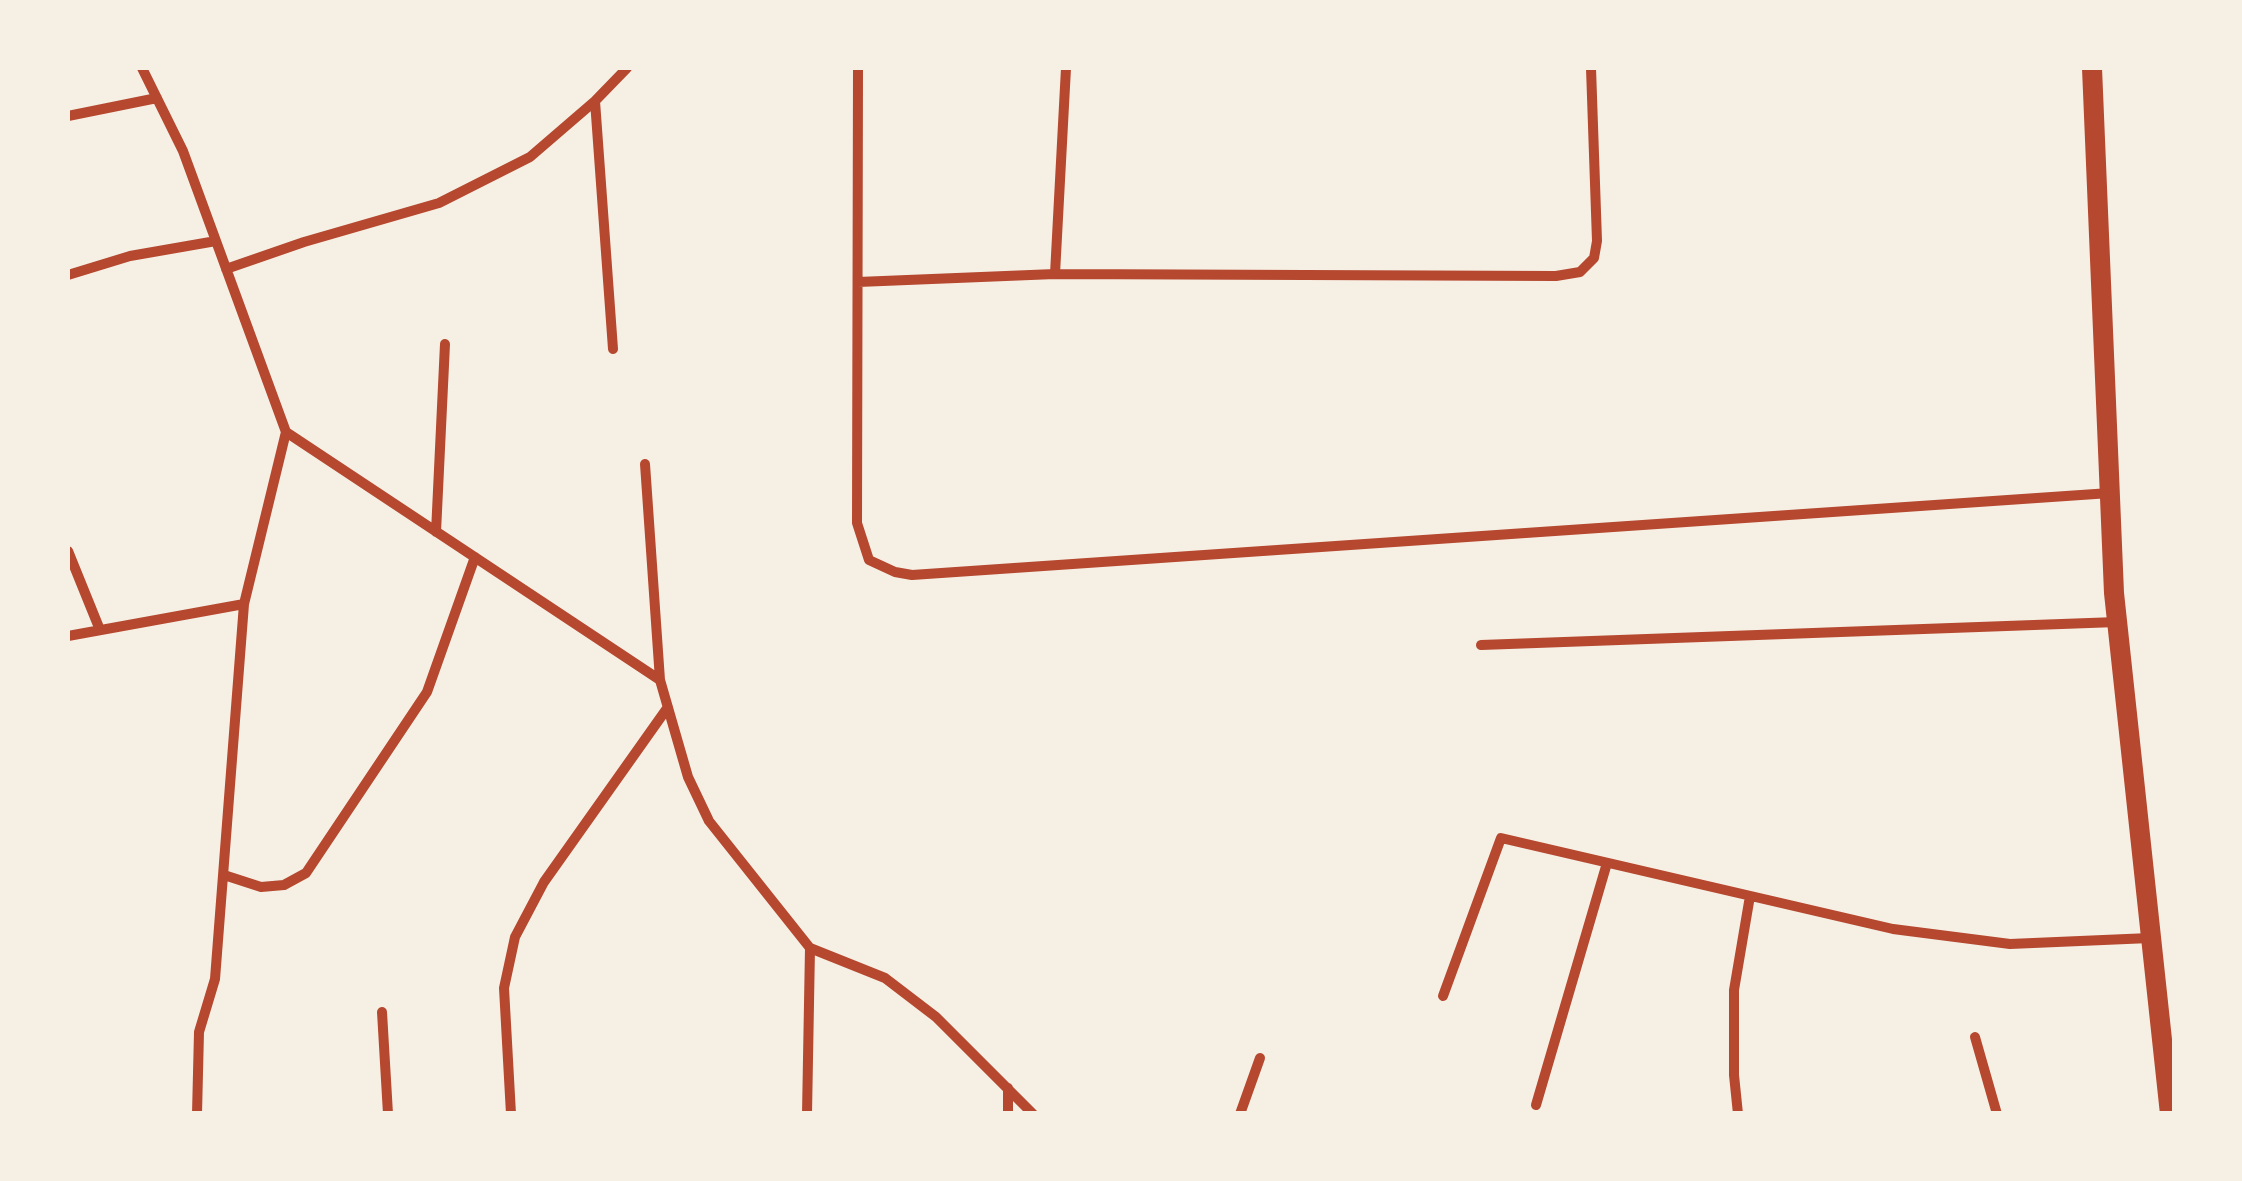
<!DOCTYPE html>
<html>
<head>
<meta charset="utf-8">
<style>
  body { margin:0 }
  #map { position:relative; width:2242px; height:1181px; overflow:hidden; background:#f6efe4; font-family:"Roboto Condensed",sans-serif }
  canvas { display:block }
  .frame { position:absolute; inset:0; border:70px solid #f6efe4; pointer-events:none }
</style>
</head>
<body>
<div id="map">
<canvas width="2242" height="1181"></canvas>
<div class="frame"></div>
</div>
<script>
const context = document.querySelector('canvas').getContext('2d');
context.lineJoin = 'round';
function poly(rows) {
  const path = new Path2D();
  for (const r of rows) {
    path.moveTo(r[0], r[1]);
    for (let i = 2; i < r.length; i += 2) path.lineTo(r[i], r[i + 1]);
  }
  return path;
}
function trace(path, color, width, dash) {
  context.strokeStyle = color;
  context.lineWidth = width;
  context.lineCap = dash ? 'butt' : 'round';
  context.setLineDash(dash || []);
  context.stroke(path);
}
const minor = poly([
  [142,68,183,151,286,432,660,680,688,777,709,821,810,948,807,1114],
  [858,68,857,523,869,560,895,572,912,575,2110,493],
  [595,101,613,349],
  [68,116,157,98],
  [226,269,304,242,439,203,530,157,595,101,627,68],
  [1055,274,1066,68],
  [68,275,130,256,216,241],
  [858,282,1055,274,1556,276,1580,272,1594,258,1597,241,1591,68],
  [645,464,660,680],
  [436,532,445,344],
  [68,551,100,630],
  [68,636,244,604,286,432],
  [1481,645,2117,622],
  [224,875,261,887,284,885,306,873,427,692,475,557],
  [810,948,885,978,936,1017,1033,1114],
  [1443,996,1501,838,1893,929,2010,944,2150,938],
  [382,1012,388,1114],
  [1975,1037,1997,1114],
  [1536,1105,1607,863],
  [197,1114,199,1032,215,979,244,604],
  [511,1114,504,988,515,937,544,882,668,707],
  [1008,1114,1008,1088],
  [1240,1114,1260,1058],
  [1738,1114,1734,1075,1734,990,1750,896]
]);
const secondary = poly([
  [2092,68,2114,593,2170,1114]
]);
trace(minor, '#b5482f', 10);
trace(secondary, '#b5482f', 20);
</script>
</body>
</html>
